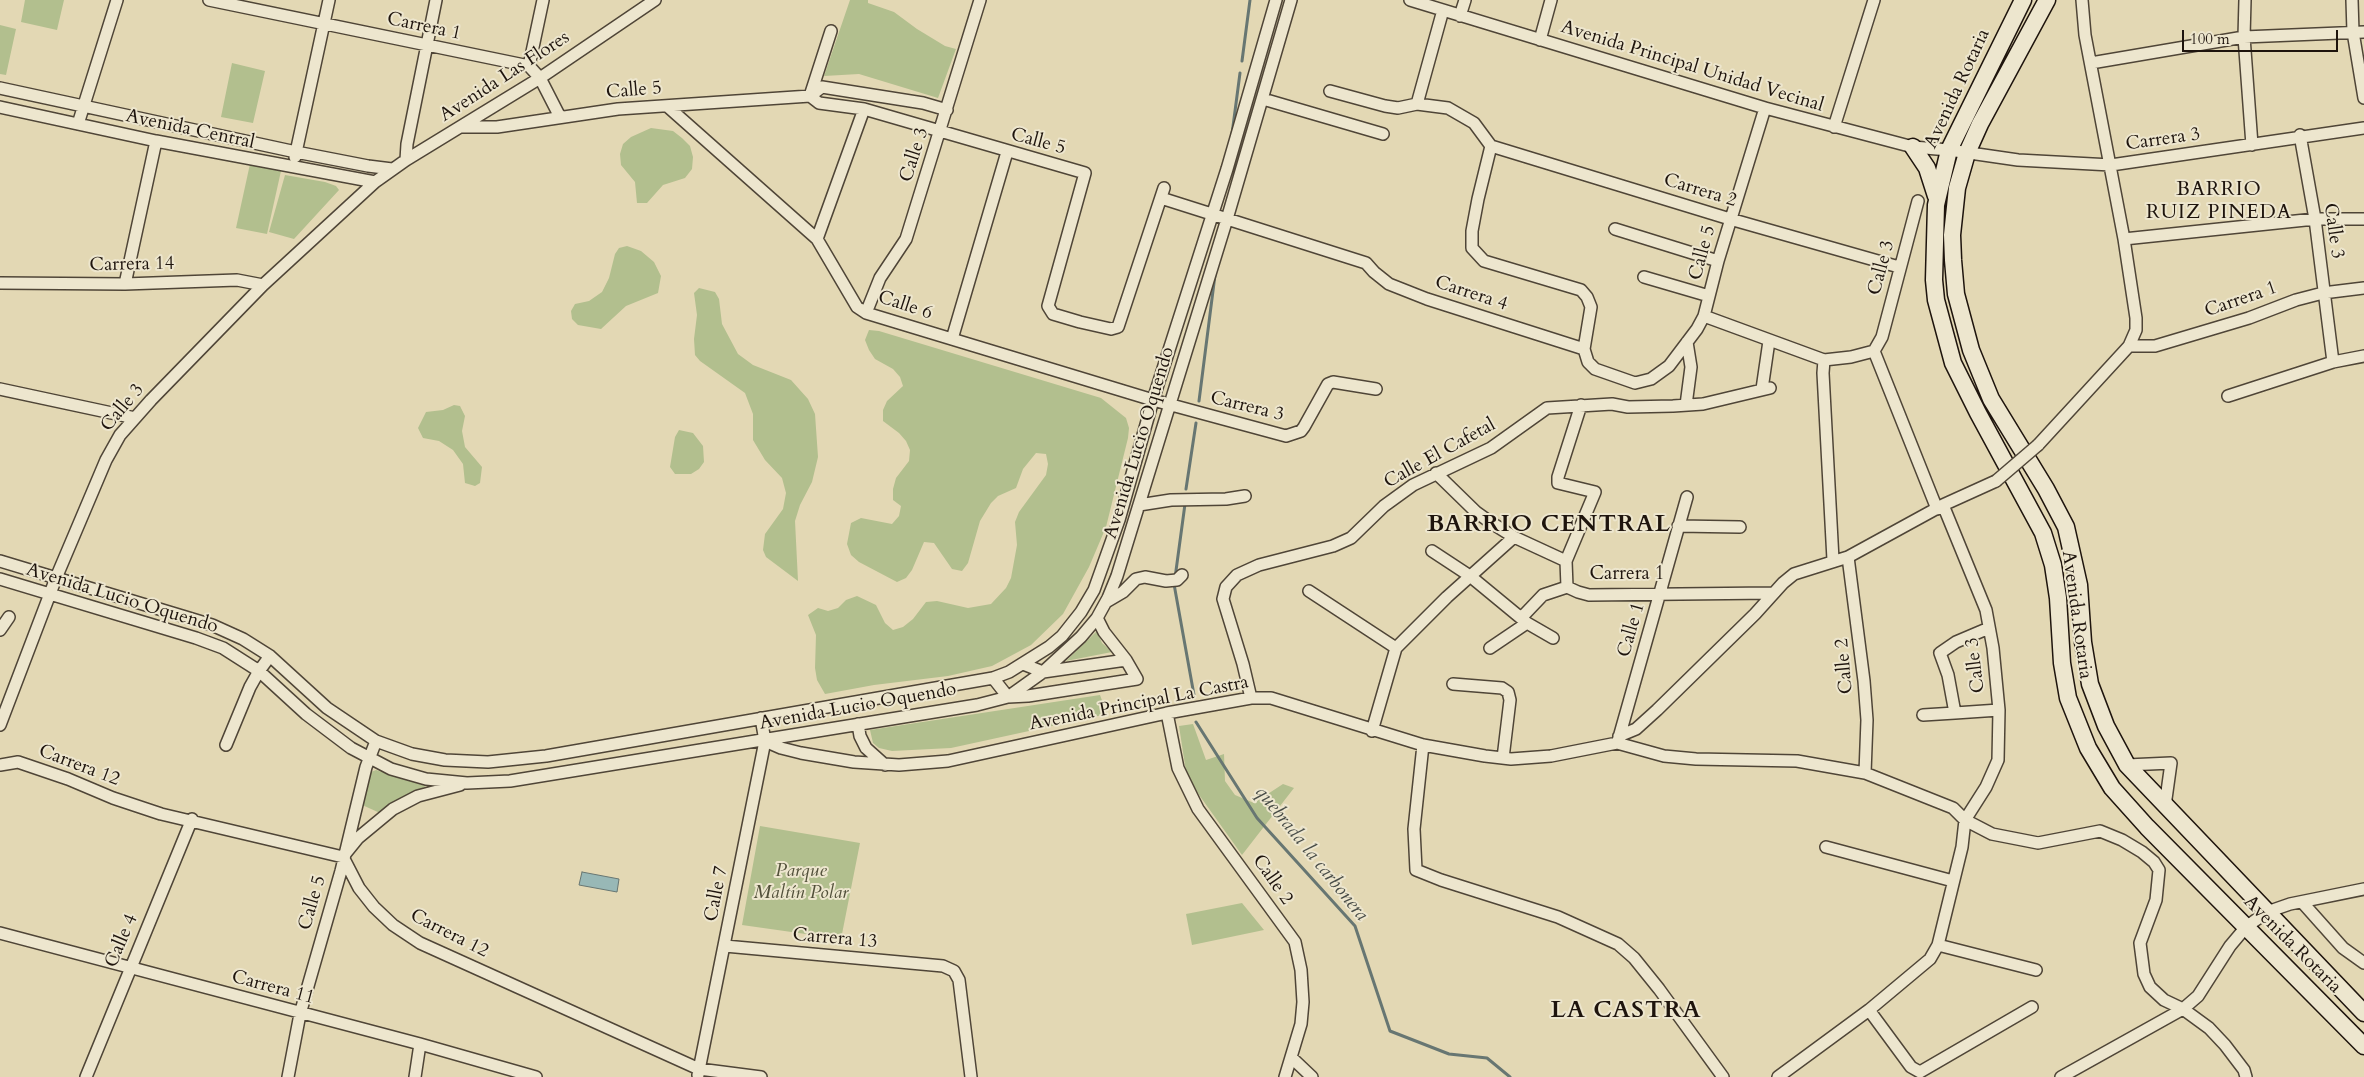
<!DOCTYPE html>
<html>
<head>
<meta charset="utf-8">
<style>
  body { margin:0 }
  #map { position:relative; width:2364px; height:1077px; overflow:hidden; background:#e3d8b4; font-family:Cardo,serif }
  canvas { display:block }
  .scale { position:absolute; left:2182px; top:30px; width:156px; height:22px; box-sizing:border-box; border:2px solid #1e140d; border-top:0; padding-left:6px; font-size:15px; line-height:18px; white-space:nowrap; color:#1e140d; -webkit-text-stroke:4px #ede6ce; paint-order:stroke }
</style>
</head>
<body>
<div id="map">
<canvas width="2364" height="1077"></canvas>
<div class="scale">100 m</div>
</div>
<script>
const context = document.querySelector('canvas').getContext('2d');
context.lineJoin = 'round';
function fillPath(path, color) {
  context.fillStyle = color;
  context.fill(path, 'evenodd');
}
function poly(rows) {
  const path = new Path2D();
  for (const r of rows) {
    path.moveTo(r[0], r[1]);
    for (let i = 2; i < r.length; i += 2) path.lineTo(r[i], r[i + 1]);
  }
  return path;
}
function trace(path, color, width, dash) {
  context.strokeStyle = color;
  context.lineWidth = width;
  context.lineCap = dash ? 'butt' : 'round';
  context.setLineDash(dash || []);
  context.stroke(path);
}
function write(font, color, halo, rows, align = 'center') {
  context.font = font + ' Cardo,serif';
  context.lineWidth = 4;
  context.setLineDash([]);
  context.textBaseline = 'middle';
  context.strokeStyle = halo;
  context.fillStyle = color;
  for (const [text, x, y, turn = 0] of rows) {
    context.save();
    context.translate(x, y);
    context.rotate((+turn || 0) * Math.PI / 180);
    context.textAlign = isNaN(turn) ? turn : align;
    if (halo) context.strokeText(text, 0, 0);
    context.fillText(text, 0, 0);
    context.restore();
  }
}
const green = poly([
  [25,0,64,0,57,30,21,22],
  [850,0,868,0,868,3,894,12,917,29,945,46,956,49,938,98,859,74,824,76],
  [0,25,16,29,6,75,0,74],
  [232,63,265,71,253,123,221,117],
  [651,128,673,131,682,138,690,146,693,157,692,169,685,178,663,185,647,203,637,203,635,182,621,165,620,154,623,144,631,137],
  [250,164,281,171,267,234,236,228],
  [285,175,325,182,336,186,339,190,294,239,269,232],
  [627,246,641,251,654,262,661,276,658,293,626,306,601,329,578,325,572,319,571,311,575,304,589,301,602,292,609,278,615,254,619,248],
  [699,288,715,292,719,299,722,324,738,354,753,365,791,380,808,399,815,414,818,457,812,482,800,505,795,521,798,581,766,557,763,550,765,534,783,509,786,493,782,478,765,460,753,440,753,414,745,393,700,361,695,355,694,339,697,315,694,293],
  [869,330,879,331,1101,398,1126,418,1129,428,1128,438,1106,527,1089,567,1063,614,1031,645,992,666,948,676,874,685,825,694,817,680,815,668,816,635,808,615,818,608,828,611,838,608,846,600,857,596,876,605,885,623,893,630,903,627,913,619,926,602,937,601,968,608,991,604,1006,588,1011,578,1017,545,1015,522,1019,512,1046,475,1048,464,1046,454,1036,453,1023,469,1016,488,998,496,991,503,980,521,968,563,962,571,952,569,934,543,924,542,912,570,906,578,897,582,859,562,851,555,847,544,851,523,861,518,892,524,899,516,901,506,893,500,893,489,896,478,909,461,910,450,906,441,899,433,883,421,883,410,887,401,903,386,900,377,893,369,875,359,869,350,865,340],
  [454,405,460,406,465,416,462,431,465,447,482,467,480,483,475,486,465,483,463,464,453,450,439,441,423,438,418,428,426,412,443,410],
  [679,430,693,433,703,446,704,462,699,469,691,474,675,474,670,467,675,437],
  [1097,631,1102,643,1112,652,1066,661],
  [1100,695,1107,714,951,748,892,751,879,748,873,743,870,730],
  [1193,724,1206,760,1224,754,1225,781,1235,795,1254,803,1283,784,1294,788,1242,855,1187,778,1179,726],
  [376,770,426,786,380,813,360,804,371,772],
  [760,826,860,843,841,939,742,925],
  [1242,903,1264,930,1192,945,1186,914]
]);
const water = poly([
  [582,872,619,879,617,892,579,885,582,872]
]);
const stream = poly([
  [1242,61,1250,0],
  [1232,134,1240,73],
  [1199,401,1215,275],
  [1186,489,1196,423],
  [1175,578,1185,504],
  [1174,584,1194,695],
  [1196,722,1257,818,1355,926,1390,1031,1449,1054,1487,1058,1510,1077]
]);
const street = poly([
  [209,0,529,66,540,78,560,117],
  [1410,0,1765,108,1913,147,1949,150,2018,160,2111,165,2364,128],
  [2245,0,2244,37,2252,145],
  [2352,0,2353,32,2364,98],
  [1460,16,1465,0],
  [1540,40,1551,0],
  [2091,63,2244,37,2364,32],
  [529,66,543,0],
  [0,88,296,152,368,166,392,169],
  [1330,91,1385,106,1398,108,1417,104,1448,108,1474,123,1491,146],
  [810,96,819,103,864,109,1085,173,1048,306,1053,314,1080,322,1111,329,1118,327,1164,188],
  [810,96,831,31],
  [1263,99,1383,134],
  [1417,104,1443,10],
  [667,106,817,239,857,307,866,313,1153,400,1286,436,1301,431,1304,427,1328,384,1333,382,1376,389],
  [0,107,156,141,375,182],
  [78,124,117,0],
  [461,127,497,127,618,109,810,96,822,87,923,103,947,110],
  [1834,127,1874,0],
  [2300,135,2315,219,2333,362],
  [1491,146,1730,219,1899,267],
  [1491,146,1478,199,1472,231,1472,248,1484,261,1581,290,1587,297,1591,307,1584,349],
  [295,157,329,0],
  [406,160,407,144,436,0],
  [1161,198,1366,263,1374,272,1389,284,1427,299,1584,349,1588,362,1595,369,1635,383,1651,379,1669,366,1697,329,1704,316,1718,261,1765,108],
  [1615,229,1718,261],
  [817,239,864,109],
  [2124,239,2315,219,2364,219],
  [1644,277,1709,296],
  [0,283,125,284,237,280,263,285],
  [125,284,156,141],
  [866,313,880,278,906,239,980,0],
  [1704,316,1824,360,1851,357,1874,351],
  [952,339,1007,152],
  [2129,346,2155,346,2249,318,2296,300,2323,293,2364,288],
  [1874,351,1937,509],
  [1874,351,1882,337,1918,201],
  [1824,360,1823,373,1833,560],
  [0,389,135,418],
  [1762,389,1769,341],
  [2228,396,2333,362,2364,356],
  [1686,405,1691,367,1687,342],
  [2038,445,2129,346,2136,330,2136,318,2124,239,2085,35,2082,0],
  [1436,473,1476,512,1490,522,1514,537,1566,561,1567,587,1578,592,1589,595,1772,593],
  [1139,505,1171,500,1226,499,1245,496],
  [1678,526,1740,527],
  [1432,551,1470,576,1527,623,1553,638],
  [1848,557,1864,681,1867,720,1865,773],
  [0,561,212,625,243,639,270,656,327,708,376,741,412,754,445,760,488,762,546,756,993,678,1009,672,1049,647,1062,636,1081,612,1094,590,1119,520,1153,400,1227,169,1276,0],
  [1566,561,1595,492,1558,483,1558,477,1581,405],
  [0,579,196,638,223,648,259,671,306,714,351,748,391,769,426,779,467,783,510,781,977,705,1008,697,1043,672,1081,637,1097,618,1108,598,1117,576,1227,219,1291,0],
  [1309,591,1396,648],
  [1106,602,1123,592,1136,579,1145,577,1166,581,1177,580,1182,575],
  [1522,617,1543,595,1567,587],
  [1989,628,1956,642,1940,653,1948,675,1955,713,1999,710],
  [0,630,9,617],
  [1490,648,1527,623],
  [1023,664,1043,672,1126,660],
  [993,678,1008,697,1028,696,1137,679,1126,660,1104,632,1097,618],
  [1453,684,1502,688,1508,692,1510,700,1503,758],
  [1251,698,1243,664,1223,599,1226,587,1237,575,1259,565,1333,546,1351,538,1384,506,1413,485,1491,448,1547,408,1612,404,1628,407,1673,406,1703,404,1770,388],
  [1167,713,1178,768,1198,809,1295,942,1301,970,1303,1002,1301,1024,1285,1077],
  [1923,715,1955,713],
  [858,724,860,736,866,748,885,765],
  [0,725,56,578,106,460,120,435,151,400,263,285,375,182,406,160,540,78,655,0],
  [1372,731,1396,648,1447,597,1514,537],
  [1619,736,1636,729,1657,710,1755,614,1783,583,1794,574,1848,557,1943,505,1996,481],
  [765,741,781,748,801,753,854,762,899,765,948,761,1167,713,1251,698,1271,698,1423,745,1485,756,1511,759,1551,756,1617,743,1664,756,1696,759,1797,761,1865,773,1953,808,1965,820,1992,834,2038,843,2100,831,2122,840,2142,852,2154,862,2159,870,2156,900,2140,943,2144,974,2150,987,2164,1000,2183,1009,2209,1028,2225,1045,2244,1070,2246,1077],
  [1618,741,1687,497],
  [226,745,250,687,259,671,270,656],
  [1423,745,1414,829,1416,870,1441,880,1558,917,1618,944,1634,958,1659,989,1723,1077],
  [0,765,18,762,68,779,113,798,161,814,343,857,359,888,374,907,393,925,420,943,699,1069,761,1077],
  [2127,765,2171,763,2165,806],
  [1826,847,1953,881],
  [345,854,358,838,393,809,418,796,460,785],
  [2302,902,2343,948,2364,963],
  [0,933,420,1044,536,1077],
  [1938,945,2036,970],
  [725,946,943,966,954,971,959,980,971,1077],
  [1869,1010,1911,1067,1920,1072,2032,1007],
  [1292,1058,1312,1077],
  [698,1075,765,741,761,718],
  [86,1077,192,819],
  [288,1077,300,1014,341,871,366,767,376,741],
  [415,1077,420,1044],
  [1778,1077,1869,1010,1930,959,1938,945,1962,847,1965,820,1986,787,1998,760,1999,710,1993,648,1986,610,1943,505],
  [2061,1077,2183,1009,2198,996,2230,946,2246,927,2267,912,2290,904,2364,889]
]);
const secondary = poly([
  [2023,0,1949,150,1936,205,1934,280,1936,300,1953,363,1978,413,2043,533,2053,565,2058,598,2062,663,2068,698,2088,748,2112,788,2147,827,2364,1046],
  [2047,0,1980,124,1967,153,1957,188,1952,235,1953,260,1956,294,1971,350,1991,399,2046,489,2066,527,2079,585,2083,642,2090,684,2106,726,2127,765,2364,1013],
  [1913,147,1927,168,1936,196]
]);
const streetBridge = poly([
  [1996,481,2038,445]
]);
const streetNames = [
  ["Carrera 1",424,27,12],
  ["Avenida Principal Unidad Vecinal",1692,67,17],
  ["Avenida Las Flores",505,77,-33],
  ["Avenida Rotaria",1958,89,-65],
  ["Calle 5",634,91,-5],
  ["Avenida Central",190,130,12],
  ["Carrera 3",2163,140,-8],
  ["Calle 5",1038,142,15],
  ["Calle 3",915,155,-72],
  ["Carrera 2",1700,191,17],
  ["Calle 3",2333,231,82],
  ["Calle 5",1703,253,-75],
  ["Carrera 14",132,265,-1],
  ["Calle 3",1882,268,-75],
  ["Carrera 4",1471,294,18],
  ["Carrera 1",2241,300,-19],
  ["Calle 6",905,306,18],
  ["Carrera 3",1247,407,14],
  ["Calle 3",123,408,-50],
  ["Avenida Lucio Oquendo",1140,443,-73],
  ["Calle El Cafetal",1440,454,-29],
  ["Carrera 1",1627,575],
  ["Avenida Lucio Oquendo",122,599,17],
  ["Avenida Rotaria",2076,615,82],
  ["Calle 1",1632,630,-74],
  ["Calle 3",1976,665,-97],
  ["Calle 2",1845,666,-95],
  ["Avenida Principal La Castra",1139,704,-11],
  ["Avenida Lucio Oquendo",858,707,-10],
  ["Carrera 12",79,766,21],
  ["Calle 2",1272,880,55],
  ["Calle 7",717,894,-79],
  ["Calle 5",313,903,-74],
  ["Carrera 12",449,934,27],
  ["Carrera 13",835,939,5],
  ["Calle 4",122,941,-67],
  ["Avenida Rotaria",2292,945,45],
  ["Carrera 11",273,988,15]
];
const parkNames = [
  ["Parque",801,872],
  ["Maltín Polar",801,894]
];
const neighbourhoodNames = [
  ["BARRIO",2219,190],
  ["RUIZ PINEDA",2219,213]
];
const waterNames = [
  ["quebrada la carbonera",1311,854,51]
];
const districtNames = [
  ["BARRIO CENTRAL",1549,525],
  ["LA CASTRA",1626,1011]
];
fillPath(green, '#b2bf8e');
fillPath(water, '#98b8b6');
trace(water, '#677672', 1);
trace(stream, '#677672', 3);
trace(street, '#4f4537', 14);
trace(secondary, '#1e140d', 19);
trace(street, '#ede6ce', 11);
trace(secondary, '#ede6ce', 16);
trace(streetBridge, '#4f4537', 14, []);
trace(streetBridge, '#ede6ce', 11);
write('19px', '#1e140d', '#ede6ce', streetNames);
write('italic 19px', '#52503a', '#ede6ce', parkNames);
context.letterSpacing = '1px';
write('20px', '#1e140d', '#ede6ce', neighbourhoodNames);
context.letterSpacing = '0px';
write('italic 20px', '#494d48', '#ede6ce', waterNames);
context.letterSpacing = '1px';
write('bold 24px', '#1e140d', '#ede6ce', districtNames);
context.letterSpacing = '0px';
</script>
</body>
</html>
